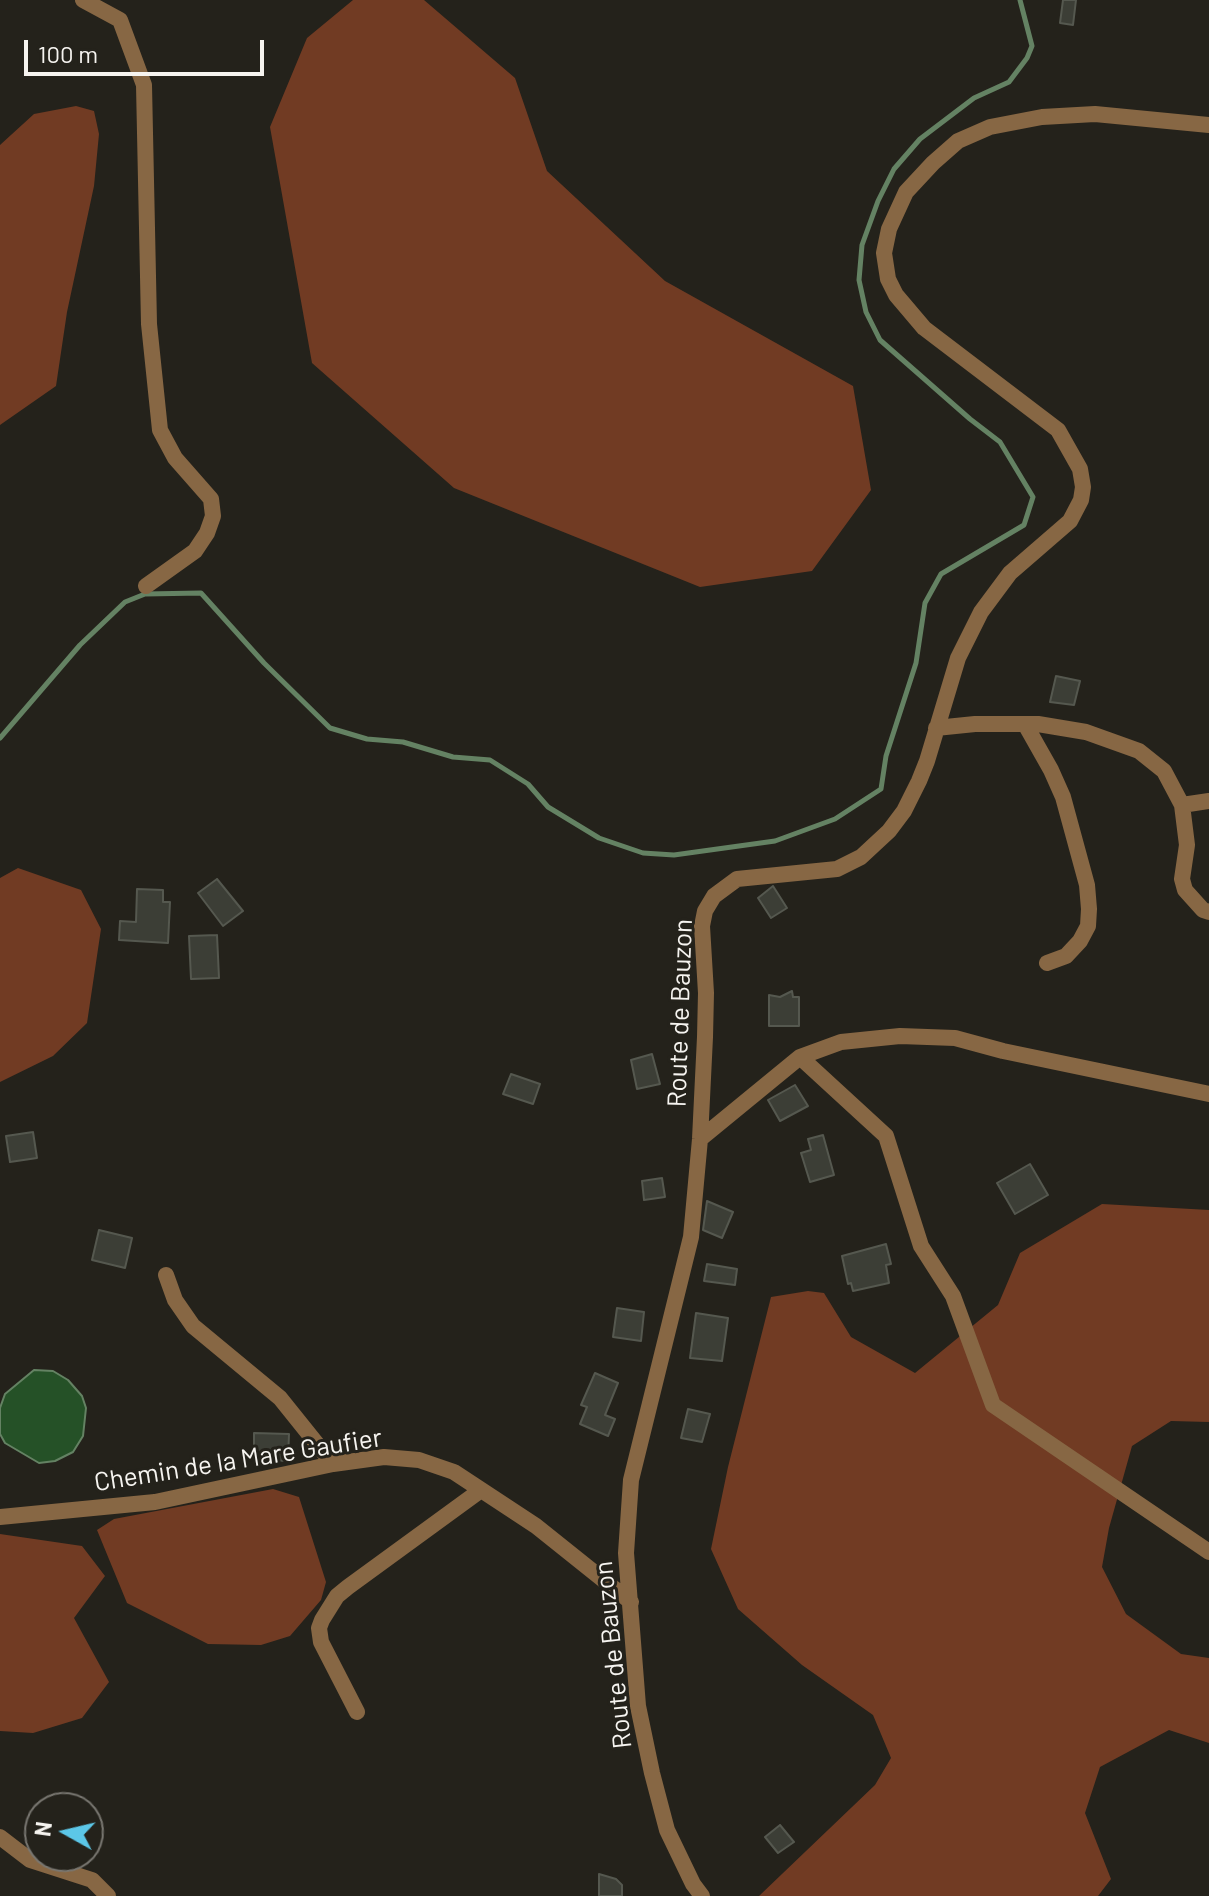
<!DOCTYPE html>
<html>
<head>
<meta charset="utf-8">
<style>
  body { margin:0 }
  #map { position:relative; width:1209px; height:1896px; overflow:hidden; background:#24221b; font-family:Barlow,sans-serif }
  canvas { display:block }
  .north { position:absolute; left:24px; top:1792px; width:80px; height:80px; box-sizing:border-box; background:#24221b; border:2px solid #787670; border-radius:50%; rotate:278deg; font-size:22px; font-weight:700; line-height:32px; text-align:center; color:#f6f4f0 }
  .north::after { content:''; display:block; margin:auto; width:28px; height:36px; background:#5cc7e8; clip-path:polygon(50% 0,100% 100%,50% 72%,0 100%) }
  .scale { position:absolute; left:24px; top:40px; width:240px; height:36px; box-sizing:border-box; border:4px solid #f6f4f0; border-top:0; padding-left:10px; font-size:24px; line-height:28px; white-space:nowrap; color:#f6f4f0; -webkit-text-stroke:6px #24221b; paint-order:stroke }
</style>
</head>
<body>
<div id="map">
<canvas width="1209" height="1896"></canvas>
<div class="north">N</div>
<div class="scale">100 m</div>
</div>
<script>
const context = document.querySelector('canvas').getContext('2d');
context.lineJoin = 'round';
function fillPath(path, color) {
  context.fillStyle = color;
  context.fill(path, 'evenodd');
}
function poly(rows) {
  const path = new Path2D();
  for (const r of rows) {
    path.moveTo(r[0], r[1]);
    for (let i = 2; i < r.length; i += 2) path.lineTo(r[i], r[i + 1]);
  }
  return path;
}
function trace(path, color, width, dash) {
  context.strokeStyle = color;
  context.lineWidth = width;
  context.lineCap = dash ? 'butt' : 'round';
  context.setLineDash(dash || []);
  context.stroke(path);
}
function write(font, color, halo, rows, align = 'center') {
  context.font = font + ' Barlow,sans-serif';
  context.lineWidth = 6;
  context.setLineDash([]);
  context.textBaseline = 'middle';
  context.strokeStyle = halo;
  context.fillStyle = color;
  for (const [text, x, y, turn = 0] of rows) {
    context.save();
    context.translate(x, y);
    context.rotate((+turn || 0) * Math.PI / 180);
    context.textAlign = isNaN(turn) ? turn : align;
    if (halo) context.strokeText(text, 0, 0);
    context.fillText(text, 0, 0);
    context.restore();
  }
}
const forest = poly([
  [353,0,424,0,515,78,547,171,665,281,853,386,871,490,812,571,700,587,454,488,312,363,270,127,307,38],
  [76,106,94,111,99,134,94,186,67,312,56,386,0,425,0,145,34,114],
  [18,868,81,890,101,929,87,1023,53,1056,0,1082,0,878],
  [1102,1204,1209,1210,1209,1422,1171,1421,1132,1446,1109,1528,1102,1567,1126,1614,1181,1654,1209,1658,1209,1743,1169,1730,1100,1767,1085,1813,1111,1879,1098,1896,759,1896,875,1785,891,1758,873,1715,802,1665,738,1609,711,1549,728,1467,771,1297,808,1291,824,1293,851,1337,915,1373,998,1305,1020,1253],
  [273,1489,299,1497,326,1582,321,1600,290,1636,261,1645,208,1644,127,1603,97,1530,114,1519],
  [0,1534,82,1546,105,1576,74,1618,109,1682,82,1718,33,1733,0,1731]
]);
const water = poly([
  [34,1370,53,1371,68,1380,82,1396,86,1408,83,1436,73,1452,55,1461,39,1463,5,1443,0,1434,0,1408,5,1394,34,1370]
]);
const stream = poly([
  [0,738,80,645,125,602,145,594,201,593,264,663,330,728,367,739,403,742,453,757,490,760,528,784,548,807,599,838,643,853,674,855,775,841,835,819,881,789,886,756,916,663,925,603,941,574,1024,525,1033,497,1000,442,970,419,880,340,866,312,859,280,862,245,878,201,894,169,920,139,974,98,1009,82,1027,58,1032,46,1020,0]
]);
const building = poly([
  [1063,0,1076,0,1073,25,1060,23,1063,0],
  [1056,676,1080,681,1074,705,1050,702,1056,676],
  [217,879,243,911,223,926,198,893,217,879],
  [773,886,787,908,771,918,758,898,773,886],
  [137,889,163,890,163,902,170,902,168,943,119,940,120,921,136,922,137,889],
  [217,935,219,978,191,979,189,936,217,935],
  [792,991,793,997,799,997,799,1026,769,1026,769,995,780,997,792,991],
  [652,1054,660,1084,637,1089,631,1060,652,1054],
  [511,1074,540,1084,533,1104,503,1094,511,1074],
  [795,1085,808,1106,780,1121,768,1100,795,1085],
  [33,1132,37,1158,10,1162,6,1136,33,1132],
  [823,1135,834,1175,810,1182,801,1153,811,1150,808,1139,823,1135],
  [1030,1164,1048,1195,1015,1214,997,1183,1030,1164],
  [662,1178,665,1197,644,1200,642,1181,662,1178],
  [707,1201,733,1212,722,1238,703,1230,707,1201],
  [99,1230,132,1238,125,1268,92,1260,99,1230],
  [886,1244,891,1264,886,1265,889,1283,853,1291,851,1283,848,1284,842,1256,886,1244],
  [707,1264,737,1269,735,1285,704,1281,707,1264],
  [617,1308,644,1312,641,1341,613,1337,617,1308],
  [696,1313,728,1318,722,1361,690,1358,696,1313],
  [595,1373,618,1383,605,1415,615,1419,608,1436,580,1424,587,1407,581,1405,595,1373],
  [688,1409,710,1414,702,1442,681,1438,688,1409],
  [254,1433,289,1434,288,1461,269,1460,269,1456,254,1455,254,1433],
  [780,1825,794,1842,778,1853,765,1837,780,1825],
  [599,1874,616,1879,622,1885,622,1896,599,1896,599,1874]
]);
const minor = poly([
  [83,0,120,20,144,85,149,324,160,430,175,458,211,499,213,516,207,533,195,551,146,586],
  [1025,724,1051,770,1063,797,1087,885,1089,909,1088,926,1080,941,1066,956,1047,963],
  [936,728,975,724,1038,724,1086,732,1139,751,1164,771,1182,805,1187,845,1182,879,1185,890,1203,910,1209,912],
  [1182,805,1209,801],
  [800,1057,886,1136,921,1246,953,1296,993,1405,1209,1552],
  [700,1139,800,1057,841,1042,900,1036,955,1038,1003,1051,1209,1094],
  [166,1275,175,1300,193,1326,280,1398,333,1464],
  [0,1517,155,1502,333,1464,384,1457,419,1460,454,1472,536,1526,631,1602],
  [357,1712,321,1642,319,1628,322,1620,337,1596,348,1587,481,1490],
  [0,1837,30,1860,92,1880,108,1896],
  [702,1896,693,1884,667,1830,652,1773,638,1706,626,1553,631,1480,691,1237,700,1139,705,1037,706,993,702,926,705,911,714,896,737,879,837,869,861,857,889,831,904,811,919,781,927,761,958,658,981,612,1010,573,1070,521,1081,500,1083,487,1080,469,1058,430,924,328,896,295,888,279,884,253,889,229,906,192,933,163,958,141,990,127,1042,117,1095,114,1209,125]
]);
const streetNames = [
  ["Route de Bauzon",680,1013,-88],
  ["Chemin de la Mare Gaufier",238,1460,-9],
  ["Route de Bauzon",613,1655,-96]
];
fillPath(forest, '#713b23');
fillPath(water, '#255127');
trace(water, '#648263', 2);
trace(stream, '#648263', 5);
fillPath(building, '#3c3e36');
trace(building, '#55584f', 2);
trace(minor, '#876744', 16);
write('26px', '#f6f4f0', '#24221b', streetNames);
</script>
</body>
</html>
